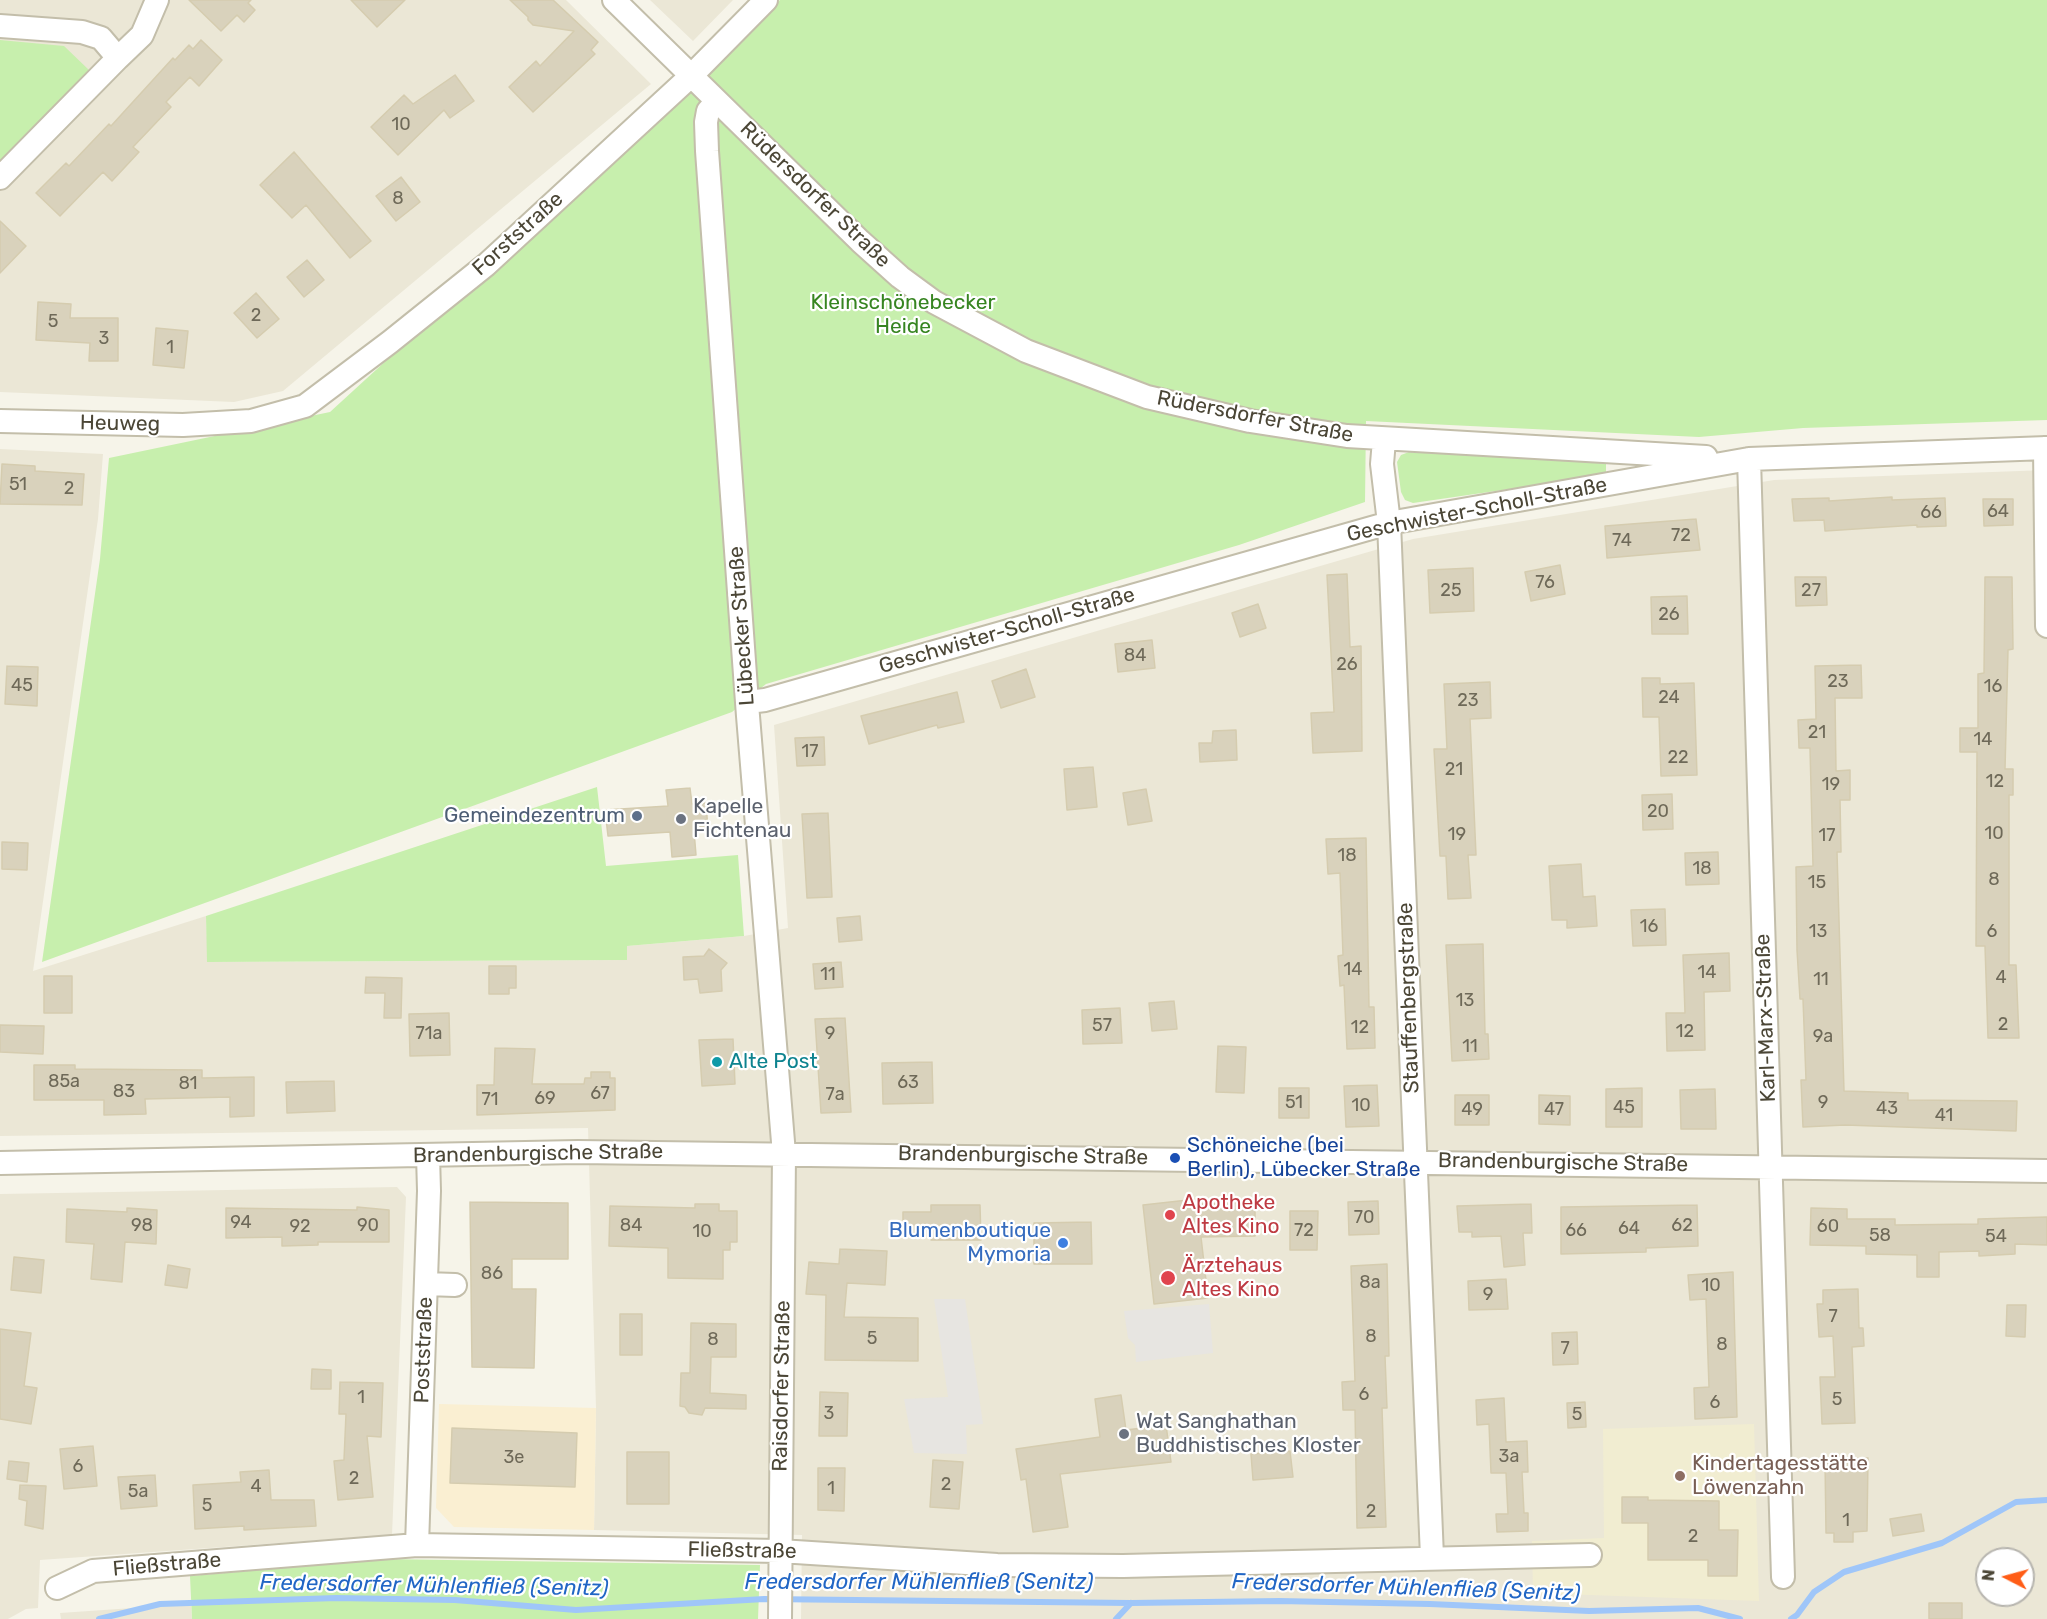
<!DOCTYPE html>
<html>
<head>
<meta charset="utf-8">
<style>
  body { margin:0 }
  #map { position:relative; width:2047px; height:1619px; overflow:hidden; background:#f6f4e9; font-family:Rubik,sans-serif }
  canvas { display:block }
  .north { position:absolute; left:1975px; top:1547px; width:60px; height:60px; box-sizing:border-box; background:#fff; border:2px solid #b7b5af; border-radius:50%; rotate:276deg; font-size:16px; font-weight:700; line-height:24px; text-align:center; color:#4b4636 }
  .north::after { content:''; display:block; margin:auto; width:21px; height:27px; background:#ff5d17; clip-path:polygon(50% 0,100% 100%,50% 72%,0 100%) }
</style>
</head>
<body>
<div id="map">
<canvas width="2047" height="1619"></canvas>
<div class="north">N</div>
</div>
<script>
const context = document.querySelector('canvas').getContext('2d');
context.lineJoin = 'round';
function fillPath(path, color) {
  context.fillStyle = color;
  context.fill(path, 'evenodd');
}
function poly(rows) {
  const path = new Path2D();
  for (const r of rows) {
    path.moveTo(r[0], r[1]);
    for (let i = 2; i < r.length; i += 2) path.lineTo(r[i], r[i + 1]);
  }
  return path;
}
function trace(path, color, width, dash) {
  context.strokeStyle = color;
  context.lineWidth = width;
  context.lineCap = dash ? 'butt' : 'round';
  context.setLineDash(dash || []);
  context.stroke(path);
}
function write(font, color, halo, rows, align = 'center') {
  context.font = font + ' Rubik,sans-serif';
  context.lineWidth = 4.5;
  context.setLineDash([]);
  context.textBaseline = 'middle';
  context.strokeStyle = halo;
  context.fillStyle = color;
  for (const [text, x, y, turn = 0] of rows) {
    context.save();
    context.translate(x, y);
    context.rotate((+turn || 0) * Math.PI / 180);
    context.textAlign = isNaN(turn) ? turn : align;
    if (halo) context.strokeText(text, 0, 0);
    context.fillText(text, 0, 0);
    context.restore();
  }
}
const residential = poly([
  [0,0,566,0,651,84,283,391,234,402,0,392],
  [650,0,733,0,693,41],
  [0,449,103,454,98,519,33,971,206,916,208,962,626,960,627,946,744,936,788,928,774,725,1413,539,1774,480,2047,470,2047,1619,801,1619,802,1535,594,1530,596,1408,588,1128,0,1136],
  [1987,1559,2023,1559,2023,1595,1987,1595],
  [397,1187,406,1197,392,1535,40,1560,38,1608,26,1609,8,1619,0,1619,0,1194],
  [191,1604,192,1619,61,1619,60,1613]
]);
const commercial = poly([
  [439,1404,596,1408,594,1530,454,1527,436,1508]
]);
const education = poly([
  [1754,1424,1759,1601,1533,1593,1532,1541,1604,1538,1603,1429]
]);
const green = poly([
  [780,0,2047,0,2047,420,1803,428,1699,437,1366,421,1365,502,1239,545,766,684,732,712,42,962,100,559,109,458,330,412],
  [0,40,64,46,89,70,0,163],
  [1409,452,1606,463,1606,475,1413,503,1405,500,1401,492,1397,462,1401,455],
  [597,787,606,866,738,855,744,936,627,946,627,960,207,962,206,916],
  [385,1559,760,1565,758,1619,192,1619,190,1576]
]);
const parking = poly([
  [934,1299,965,1299,983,1424,966,1425,967,1454,914,1453,904,1399,948,1397],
  [1209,1304,1213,1353,1136,1362,1135,1345,1128,1338,1124,1311]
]);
const stream = poly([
  [99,1619,160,1604,336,1598,455,1600,576,1610,764,1599,1131,1603,1279,1601,1430,1604,1589,1611,1698,1608,1740,1619],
  [1116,1619,1131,1603],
  [1791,1619,1797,1615,1814,1592,1844,1572,1942,1543,2016,1502,2047,1500]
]);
const building = poly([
  [189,0,251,0,248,3,255,10,244,22,237,15,221,31,189,0],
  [351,0,405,0,377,27,351,0],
  [510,0,553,0,598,42,591,50,595,54,533,112,509,87,536,61,540,66,574,31,533,25,528,20,528,17,510,0],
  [201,40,222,60,199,86,190,77,166,102,171,107,133,147,139,152,112,181,103,172,60,216,36,193,66,163,69,166,109,124,111,126,173,58,175,60,189,45,193,49,201,40],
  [455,75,474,101,450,118,444,110,398,155,371,127,404,95,413,104,455,75],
  [294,152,371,241,350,258,306,205,292,218,260,185,294,152],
  [401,177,420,202,396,221,376,196,401,177],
  [0,221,26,246,0,273,0,221],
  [307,260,324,280,304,297,287,277,307,260],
  [256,293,279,319,257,338,234,313,256,293],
  [38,302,71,304,70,318,118,318,118,361,89,361,90,343,36,340,38,302],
  [156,328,188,331,184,368,153,365,156,328],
  [2,464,35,466,35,471,84,474,82,505,0,504,2,464],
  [1892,497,1892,500,1945,498,1946,526,1917,527,1917,525,1825,531,1824,520,1794,521,1792,499,1829,498,1829,501,1892,497],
  [1983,499,2013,499,2013,525,1984,526,1983,499],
  [1696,519,1700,550,1607,558,1605,526,1696,519],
  [1560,565,1565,594,1531,601,1525,572,1560,565],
  [1473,568,1474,611,1430,613,1428,570,1473,568],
  [1347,574,1350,647,1361,646,1362,751,1313,753,1311,713,1334,712,1327,575,1347,574],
  [1795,577,1826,577,1827,605,1796,606,1795,577],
  [1985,577,2012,577,2013,649,2008,650,2005,769,2013,769,2013,795,2009,795,2009,965,2016,965,2019,1038,1988,1038,1985,946,1976,946,1977,752,1960,752,1960,728,1978,728,1978,674,1984,673,1985,577],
  [1687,596,1688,634,1652,634,1651,597,1687,596],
  [1258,604,1266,628,1240,637,1232,613,1258,604],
  [1152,640,1155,668,1118,672,1115,644,1152,640],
  [1861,665,1862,698,1835,698,1836,771,1850,770,1850,800,1840,800,1841,852,1837,852,1844,1091,1908,1093,1908,1100,2017,1101,2016,1131,1845,1125,1803,1127,1801,1080,1806,1080,1803,999,1800,999,1797,950,1796,867,1813,866,1810,748,1799,748,1798,720,1816,719,1815,666,1861,665],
  [7,666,38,667,37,706,5,704,7,666],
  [1026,669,1035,697,1001,708,992,681,1026,669],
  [1642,678,1660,678,1660,684,1694,683,1697,775,1661,776,1659,717,1643,717,1642,678],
  [1490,682,1491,718,1470,719,1476,855,1468,855,1471,898,1448,899,1446,856,1440,856,1434,749,1447,749,1444,684,1490,682],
  [957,692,964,722,938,728,937,725,869,744,861,716,957,692],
  [1236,730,1237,760,1200,762,1199,743,1212,743,1213,731,1236,730],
  [824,737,825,765,797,766,795,738,824,737],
  [1093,767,1097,807,1067,810,1064,769,1093,767],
  [690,788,692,804,706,803,708,830,694,831,696,855,672,857,670,832,608,836,605,810,668,806,666,790,690,788],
  [1146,789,1152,821,1128,825,1123,793,1146,789],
  [1672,794,1673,829,1643,830,1642,795,1672,794],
  [828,813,832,897,807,898,802,814,828,813],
  [1366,838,1369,1007,1374,1007,1375,1048,1347,1049,1344,985,1340,986,1338,956,1343,955,1340,873,1328,874,1326,839,1366,838],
  [2,842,28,843,27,870,2,869,2,842],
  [1718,852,1719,884,1686,885,1685,853,1718,852],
  [1581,864,1583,897,1595,896,1597,926,1567,928,1567,920,1552,920,1549,866,1581,864],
  [1665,909,1666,945,1633,946,1631,910,1665,909],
  [860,916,862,940,839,942,837,918,860,916],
  [1483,944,1485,1034,1488,1034,1489,1059,1452,1061,1446,945,1483,944],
  [709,949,727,963,721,970,722,991,700,993,698,979,684,980,683,957,704,956,709,949],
  [1729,953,1730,991,1704,992,1705,1050,1667,1051,1666,1013,1685,1013,1683,955,1729,953],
  [841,962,843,987,815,989,813,964,841,962],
  [489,966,516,966,516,988,509,988,509,994,489,994,489,966],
  [44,976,72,976,72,1013,44,1013,44,976],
  [366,977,402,978,401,1018,384,1018,385,993,365,993,366,977],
  [1174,1001,1177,1029,1152,1031,1149,1003,1174,1001],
  [1120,1008,1122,1043,1083,1044,1082,1010,1120,1008],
  [449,1013,450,1055,410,1056,409,1014,449,1013],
  [845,1018,851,1112,821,1113,815,1019,845,1018],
  [0,1025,44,1026,43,1054,0,1052,0,1025],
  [733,1039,735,1084,702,1086,699,1040,733,1039],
  [1218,1046,1246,1047,1244,1093,1216,1092,1218,1046],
  [495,1048,535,1049,532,1084,584,1084,585,1078,591,1078,591,1072,610,1072,610,1078,615,1078,615,1110,477,1115,477,1085,494,1085,495,1048],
  [932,1062,933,1103,883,1104,882,1063,932,1062],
  [34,1065,75,1065,75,1069,202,1070,202,1078,254,1077,254,1116,230,1117,230,1097,145,1099,146,1114,104,1115,104,1100,34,1100,34,1065],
  [334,1081,335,1111,287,1113,286,1082,334,1081],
  [1377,1085,1379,1126,1346,1127,1344,1086,1377,1085],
  [1279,1088,1309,1088,1309,1118,1279,1118,1279,1088],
  [1642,1088,1642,1127,1606,1127,1606,1089,1642,1088],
  [1715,1089,1716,1129,1681,1129,1680,1090,1715,1089],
  [1455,1095,1489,1095,1489,1125,1455,1125,1455,1095],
  [1539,1095,1570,1096,1570,1125,1539,1124,1539,1095],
  [1197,1199,1197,1204,1255,1203,1255,1236,1201,1237,1208,1298,1154,1304,1143,1205,1197,1199],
  [1378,1201,1379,1234,1349,1235,1348,1202,1378,1201],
  [470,1202,568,1203,568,1259,512,1259,512,1289,536,1289,534,1368,472,1367,470,1202],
  [695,1204,719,1204,719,1211,737,1211,737,1242,730,1242,730,1250,723,1250,723,1279,668,1278,668,1248,609,1246,610,1206,695,1208,695,1204],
  [1531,1204,1532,1233,1523,1233,1525,1265,1504,1267,1501,1236,1472,1237,1472,1232,1459,1232,1457,1206,1531,1204],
  [931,1205,980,1205,981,1240,931,1240,931,1236,903,1235,903,1212,931,1212,931,1205],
  [1697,1205,1698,1246,1646,1248,1646,1252,1561,1254,1561,1207,1697,1205],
  [357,1207,389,1210,389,1242,318,1242,318,1245,282,1246,282,1237,226,1238,226,1208,357,1210,357,1207],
  [127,1208,157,1210,156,1244,125,1242,122,1282,91,1279,94,1244,66,1242,67,1209,127,1212,127,1208],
  [1811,1208,1847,1209,1847,1219,1895,1219,1895,1225,1978,1224,1978,1219,2047,1217,2047,1245,2015,1244,2015,1254,1979,1256,1979,1251,1939,1252,1939,1277,1917,1277,1917,1255,1866,1254,1866,1246,1810,1245,1811,1208],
  [1290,1211,1318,1211,1317,1250,1290,1250,1290,1211],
  [1091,1222,1092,1264,1034,1264,1034,1223,1091,1222],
  [840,1249,887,1251,885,1285,847,1283,844,1317,918,1318,918,1361,825,1360,826,1295,806,1294,809,1262,839,1264,840,1249],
  [14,1257,44,1260,41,1293,11,1290,14,1257],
  [1387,1264,1389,1356,1385,1356,1387,1408,1382,1408,1386,1527,1357,1528,1355,1410,1343,1410,1342,1382,1355,1381,1351,1266,1387,1264],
  [168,1265,190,1269,187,1288,165,1285,168,1265],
  [1733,1272,1737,1417,1695,1419,1694,1388,1709,1387,1706,1299,1690,1300,1688,1275,1733,1272],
  [1506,1279,1508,1309,1469,1310,1468,1281,1506,1279],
  [1858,1289,1859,1328,1863,1328,1864,1346,1852,1347,1855,1423,1822,1424,1820,1377,1835,1377,1833,1336,1819,1337,1817,1304,1823,1304,1823,1290,1858,1289],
  [2007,1305,2026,1305,2025,1337,2006,1336,2007,1305],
  [620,1314,642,1314,642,1355,620,1355,620,1314],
  [691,1323,736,1324,736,1357,711,1357,710,1393,746,1395,746,1409,705,1408,702,1415,689,1413,685,1407,680,1406,681,1373,690,1373,691,1323],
  [0,1329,31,1333,24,1386,37,1388,31,1424,0,1419,0,1329],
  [1577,1332,1578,1364,1553,1365,1552,1333,1577,1332],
  [312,1369,331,1370,331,1389,311,1389,312,1369],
  [340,1382,383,1383,381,1437,367,1436,373,1497,338,1500,334,1461,344,1460,346,1414,339,1414,340,1382],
  [820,1392,848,1393,847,1436,819,1436,820,1392],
  [1121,1395,1126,1430,1166,1425,1171,1462,1060,1474,1068,1527,1033,1532,1026,1479,1021,1480,1016,1449,1100,1437,1095,1399,1121,1395],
  [1504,1398,1506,1442,1527,1441,1528,1472,1522,1472,1524,1513,1528,1513,1528,1531,1497,1532,1496,1514,1508,1514,1506,1473,1491,1473,1489,1424,1477,1425,1476,1400,1504,1398],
  [1585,1402,1586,1427,1568,1428,1567,1403,1585,1402],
  [452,1428,577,1433,575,1487,450,1483,452,1428],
  [93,1446,97,1486,64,1489,60,1449,93,1446],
  [1290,1451,1293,1477,1253,1480,1251,1454,1290,1451],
  [627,1452,669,1452,669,1504,627,1504,627,1452],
  [1868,1458,1867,1531,1853,1532,1853,1542,1834,1542,1834,1533,1826,1533,1825,1460,1868,1458],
  [933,1460,963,1462,959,1509,930,1507,933,1460],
  [9,1461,29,1463,27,1482,7,1479,9,1461],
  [818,1468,845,1468,844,1511,818,1510,818,1468],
  [269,1470,271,1500,314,1500,316,1526,244,1530,244,1526,195,1529,193,1485,241,1482,240,1472,269,1470],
  [155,1475,157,1506,121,1509,118,1477,155,1475],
  [20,1485,46,1486,43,1529,25,1525,27,1501,19,1499,20,1485],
  [1622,1497,1648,1497,1648,1500,1719,1501,1719,1530,1738,1530,1737,1576,1708,1576,1708,1560,1648,1560,1648,1523,1622,1523,1622,1497],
  [1921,1514,1924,1531,1893,1536,1890,1519,1921,1514],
  [1929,1603,1962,1603,1962,1619,1929,1619,1929,1603]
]);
const minor = poly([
  [614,0,860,241,900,277,934,302,1026,351,1147,397,1250,421,1347,436,1706,457],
  [0,26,82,32,101,38,118,58,0,178],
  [118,58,142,35,157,0],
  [717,101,708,111,706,122,707,151,748,716,784,1154,780,1619],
  [0,421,183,425,251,421,305,406,390,342,486,265,692,75,766,0],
  [1384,440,1382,464,1389,523,1432,1557],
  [2045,448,2047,626],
  [1749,459,1783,1577],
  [748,702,765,700,1389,523,1749,459,2047,448],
  [0,1163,578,1152,2047,1171],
  [426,1284,455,1285],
  [417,1545,429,1191,428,1155],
  [57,1588,93,1571,417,1545,780,1551,997,1565,1123,1566,1590,1555]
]);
const markers = [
  [637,816,6,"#5c6f8a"],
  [681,819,6,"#6b7280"],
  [717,1062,6,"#0f9aa8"],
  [1175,1158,6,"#1a4fb4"],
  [1170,1215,6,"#e0444e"],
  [1063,1243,6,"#3f7fe0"],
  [1168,1278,8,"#e0444e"],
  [1124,1434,6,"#6b7280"],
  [1680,1476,6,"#8d6e63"]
];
const numberNames = [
  ["10",401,125],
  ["8",398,199],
  ["2",256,316],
  ["5",53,322],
  ["3",104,339],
  ["1",170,348],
  ["51",18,485],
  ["2",69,489],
  ["64",1998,512],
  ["66",1931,513],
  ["72",1681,536],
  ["74",1622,541],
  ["76",1545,583],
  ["25",1451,591],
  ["27",1811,591],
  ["26",1669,615],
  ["84",1135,656],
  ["26",1347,665],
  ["23",1838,682],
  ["45",22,686],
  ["16",1993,687],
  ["24",1669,698],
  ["23",1468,701],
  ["21",1817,733],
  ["14",1983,740],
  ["17",810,752],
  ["22",1678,758],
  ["21",1454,770],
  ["12",1995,782],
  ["19",1831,785],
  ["20",1658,812],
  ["10",1994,834],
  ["19",1457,835],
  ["17",1827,836],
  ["18",1347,856],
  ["18",1702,869],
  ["8",1994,880],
  ["15",1817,883],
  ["16",1649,927],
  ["13",1818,932],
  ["6",1992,932],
  ["14",1353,970],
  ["14",1707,973],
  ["11",828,975],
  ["4",2001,978],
  ["11",1821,980],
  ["13",1465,1001],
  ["2",2003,1025],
  ["57",1102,1026],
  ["12",1360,1028],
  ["12",1685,1032],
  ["71a",429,1034],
  ["9",830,1034],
  ["9a",1823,1037],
  ["11",1470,1047],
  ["85a",64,1082],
  ["63",908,1083],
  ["81",188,1084],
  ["83",124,1092],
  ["67",600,1094],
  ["7a",835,1095],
  ["69",545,1099],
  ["71",490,1100],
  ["51",1294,1103],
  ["9",1823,1103],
  ["10",1361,1106],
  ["45",1624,1108],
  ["43",1887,1109],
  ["49",1472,1110],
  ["47",1554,1110],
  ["41",1944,1116],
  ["70",1364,1218],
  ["94",241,1223],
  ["98",142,1226],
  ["90",368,1226],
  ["84",631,1226],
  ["62",1682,1226],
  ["92",300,1227],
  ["60",1828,1227],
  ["64",1629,1229],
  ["72",1304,1231],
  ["66",1576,1231],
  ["10",702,1232],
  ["58",1880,1236],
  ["54",1996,1237],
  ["86",492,1274],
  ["8a",1370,1283],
  ["10",1711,1286],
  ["9",1488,1295],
  ["7",1833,1317],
  ["8",1371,1337],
  ["5",872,1339],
  ["8",713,1340],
  ["8",1722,1345],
  ["7",1565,1349],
  ["6",1364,1395],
  ["1",361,1398],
  ["5",1837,1400],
  ["6",1715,1403],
  ["3",829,1414],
  ["5",1577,1415],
  ["3a",1509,1457],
  ["3e",514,1458],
  ["6",78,1467],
  ["2",354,1479],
  ["2",946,1485],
  ["4",256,1487],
  ["1",831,1489],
  ["5a",138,1492],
  ["5",207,1506],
  ["2",1371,1512],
  ["1",1846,1521],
  ["2",1693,1537]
];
const streetNames = [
  ["Rüdersdorfer Straße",815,195,44],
  ["Forststraße",518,234,-42],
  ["Rüdersdorfer Straße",1255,417,11],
  ["Heuweg",120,424,1],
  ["Geschwister-Scholl-Straße",1477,510,-11],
  ["Lübecker Straße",742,626,-94],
  ["Geschwister-Scholl-Straße",1007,631,-16],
  ["Stauffenbergstraße",1409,998,-92],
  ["Karl-Marx-Straße",1766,1018,-92],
  ["Brandenburgische Straße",538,1154,-1],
  ["Brandenburgische Straße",1023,1156,1],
  ["Brandenburgische Straße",1563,1163,1],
  ["Poststraße",424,1350,-88],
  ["Raisdorfer Straße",782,1386,-89],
  ["Fließstraße",742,1551,1],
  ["Fließstraße",167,1565,-5]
];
const parkNames = [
  ["Kleinschönebecker",903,303],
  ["Heide",903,327]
];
const worshipNames = [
  ["Kapelle",693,807],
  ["Fichtenau",693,831],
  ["Wat Sanghathan",1136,1422],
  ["Buddhistisches Kloster",1136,1446]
];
const serviceNames = [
  ["Gemeindezentrum",625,816]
];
const cultureNames = [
  ["Alte Post",729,1062]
];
const transitNames = [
  ["Schöneiche (bei",1187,1146],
  ["Berlin), Lübecker Straße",1187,1170]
];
const healthNames = [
  ["Apotheke",1182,1203],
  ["Altes Kino",1182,1227],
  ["Ärztehaus",1182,1266],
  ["Altes Kino",1182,1290]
];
const shopNames = [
  ["Blumenboutique",1051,1231],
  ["Mymoria",1051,1255]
];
const educationNames = [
  ["Kindertagesstätte",1692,1464],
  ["Löwenzahn",1692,1488]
];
const waterNames = [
  ["Fredersdorfer Mühlenfließ (Senitz)",919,1583],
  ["Fredersdorfer Mühlenfließ (Senitz)",434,1586,1],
  ["Fredersdorfer Mühlenfließ (Senitz)",1406,1588,2]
];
fillPath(residential, '#ebe7d6');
fillPath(commercial, '#faefd2');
fillPath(education, '#f1edd1');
fillPath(green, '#c7efad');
fillPath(parking, '#e7e5e1');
trace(stream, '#9fc6f9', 6);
fillPath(building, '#d9d2bc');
trace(building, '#d5ccaf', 1.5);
trace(minor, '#c3beaa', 26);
trace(minor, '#fff', 22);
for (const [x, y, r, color] of markers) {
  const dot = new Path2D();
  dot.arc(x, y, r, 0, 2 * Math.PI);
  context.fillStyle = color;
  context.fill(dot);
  trace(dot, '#fff', 2);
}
write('18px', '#6e6958', null, numberNames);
write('21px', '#4b4636', '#fff', streetNames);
write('21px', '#378521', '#fff', parkNames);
write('21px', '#5b616d', '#fff', worshipNames, 'left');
write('21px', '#4e5e75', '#fff', serviceNames, 'right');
write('21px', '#0d838f', '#fff', cultureNames, 'left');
write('21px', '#164399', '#fff', transitNames, 'left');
write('21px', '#be3a42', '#fff', healthNames, 'left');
write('21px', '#366cbe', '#fff', shopNames, 'right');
write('21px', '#785e54', '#fff', educationNames, 'left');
write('italic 22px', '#2166c5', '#fff', waterNames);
</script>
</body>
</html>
